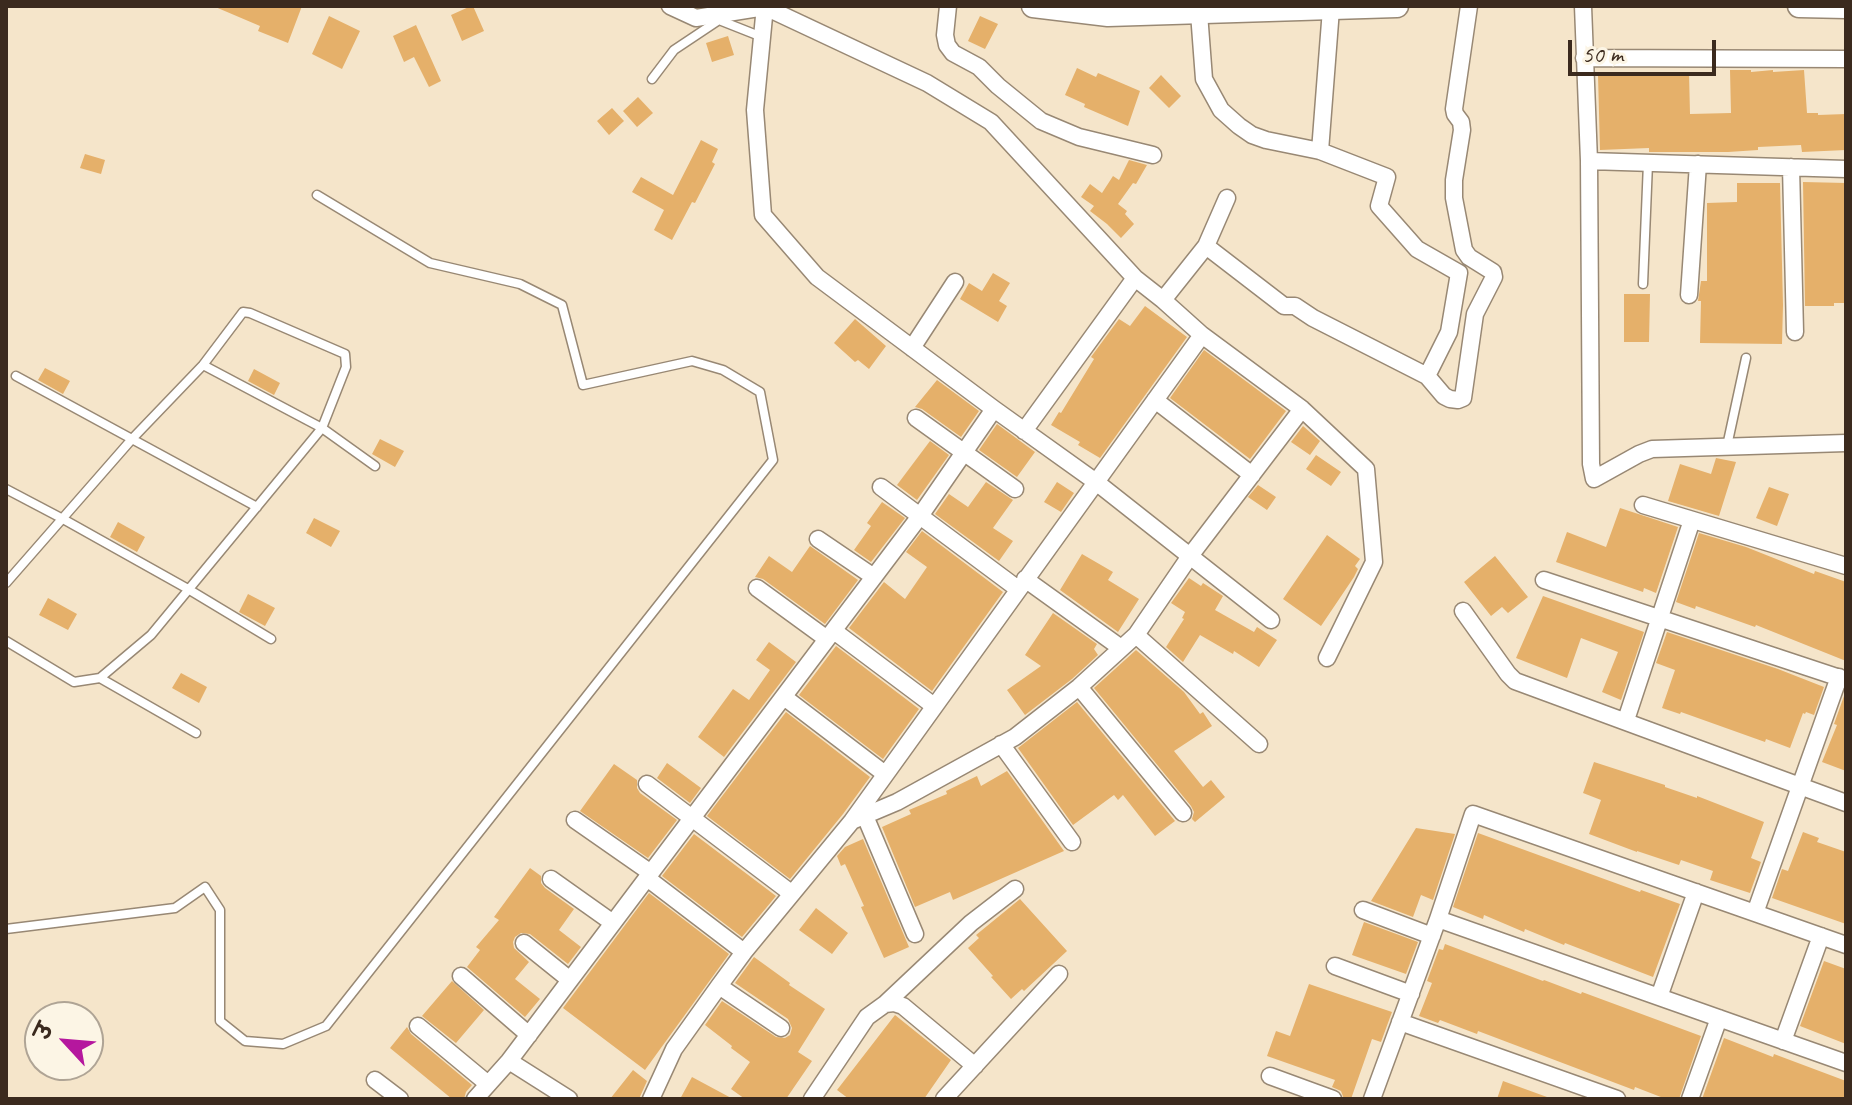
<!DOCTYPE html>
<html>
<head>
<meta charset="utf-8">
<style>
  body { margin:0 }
  #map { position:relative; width:1852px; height:1105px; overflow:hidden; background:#f5e5ca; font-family:Caveat,"Playpen Sans Deva",sans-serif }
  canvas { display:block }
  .frame { position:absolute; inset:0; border:8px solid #3b2a1e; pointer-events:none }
  .north { position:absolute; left:24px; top:1001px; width:80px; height:80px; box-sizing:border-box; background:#fcf5e5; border:2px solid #afa495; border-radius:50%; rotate:296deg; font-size:22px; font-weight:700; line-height:32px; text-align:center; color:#3b2a1e }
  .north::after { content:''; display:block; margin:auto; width:28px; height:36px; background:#b5179e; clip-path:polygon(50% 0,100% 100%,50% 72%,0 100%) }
  .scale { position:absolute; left:1568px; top:40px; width:148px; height:36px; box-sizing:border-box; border:4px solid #3b2a1e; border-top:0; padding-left:10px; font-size:24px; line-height:28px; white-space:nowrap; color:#3b2a1e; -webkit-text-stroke:6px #fcf5e5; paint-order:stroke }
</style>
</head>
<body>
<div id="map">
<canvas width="1852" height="1105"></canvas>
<div class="frame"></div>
<div class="north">उ</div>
<div class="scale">50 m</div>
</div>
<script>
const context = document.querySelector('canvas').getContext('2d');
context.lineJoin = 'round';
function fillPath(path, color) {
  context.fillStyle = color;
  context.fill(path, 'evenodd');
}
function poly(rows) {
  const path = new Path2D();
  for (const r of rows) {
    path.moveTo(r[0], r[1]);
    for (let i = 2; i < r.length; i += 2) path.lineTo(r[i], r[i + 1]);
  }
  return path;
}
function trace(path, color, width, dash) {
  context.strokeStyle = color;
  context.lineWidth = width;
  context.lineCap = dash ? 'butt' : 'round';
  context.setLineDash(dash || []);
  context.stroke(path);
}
const building = poly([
  [213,6,302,6,288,43,258,31,260,26],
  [471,6,473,6,484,31,462,41,451,15],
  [329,16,360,31,342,69,312,54],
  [980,16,998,24,985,49,968,41],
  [416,25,441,81,429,87,414,57,404,62,393,36],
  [728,36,734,55,712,62,706,43],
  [1077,68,1096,77,1098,73,1140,91,1128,126,1084,107,1085,104,1065,95],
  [1730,70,1751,70,1751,72,1773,70,1773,72,1804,70,1807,113,1818,113,1818,115,1846,114,1846,150,1802,152,1801,145,1758,147,1758,150,1728,152,1649,152,1649,148,1600,150,1598,75,1689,72,1690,114,1731,113],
  [1161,75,1181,96,1169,108,1149,88],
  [638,97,653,113,637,127,623,111],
  [612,108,624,121,609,135,597,121],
  [701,140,718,149,712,162,715,164,695,203,692,202,672,240,654,230,664,210,632,192,641,177,673,195],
  [85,154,105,160,101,174,80,168],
  [1129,160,1147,165,1136,184,1133,183,1118,204,1127,211,1125,214,1134,224,1121,238,1107,224,1090,211,1094,206,1081,197,1090,184,1102,193,1113,176,1119,180],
  [1803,182,1846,183,1846,303,1834,303,1834,306,1805,306],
  [1737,183,1780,183,1783,305,1782,344,1700,343,1701,301,1698,301,1701,281,1707,281,1707,203,1737,202],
  [993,273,1010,283,999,301,1007,306,998,322,960,299,969,283,982,291],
  [1624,294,1650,294,1649,342,1624,342],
  [1145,306,1187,337,1100,458,1078,445,1080,442,1051,425,1059,412,1061,413,1094,359,1091,357,1119,319,1130,326],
  [855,319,886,346,869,369,858,360,855,362,834,343],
  [1204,350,1286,411,1250,459,1170,398],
  [45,368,70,381,63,394,38,380],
  [254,369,280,383,274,395,248,381],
  [937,380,979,411,961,437,922,409,915,407],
  [997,424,1035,452,1017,477,979,450],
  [1303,426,1320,441,1310,455,1291,442],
  [380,439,404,451,395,467,372,454],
  [930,441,949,455,917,500,897,485],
  [1316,455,1341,472,1331,486,1306,469],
  [1716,458,1736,462,1719,516,1668,501,1680,464,1711,474],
  [986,482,1013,500,993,528,1013,541,999,561,935,514,949,494,968,507],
  [1057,482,1074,493,1061,512,1044,502],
  [1258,485,1276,497,1267,510,1248,497],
  [1769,487,1789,494,1777,526,1756,518],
  [882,502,905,518,871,562,854,550,871,526,867,523],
  [1620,508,1678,527,1656,593,1644,588,1643,592,1556,562,1567,532,1606,547],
  [314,518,340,531,331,547,306,533],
  [118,522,145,537,137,552,110,537],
  [922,531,1003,592,932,691,849,628,884,582,905,599,927,567,906,552],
  [1699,533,1746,547,1814,574,1815,571,1846,582,1846,661,1756,625,1755,627,1696,606,1695,609,1676,602],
  [1327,535,1360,559,1355,566,1358,569,1354,577,1321,626,1283,599],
  [810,546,858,580,825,624,763,579,755,577,769,556,792,572],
  [1082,554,1113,572,1108,580,1139,599,1118,632,1060,590],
  [1495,556,1528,597,1508,613,1502,607,1491,616,1464,582],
  [1189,578,1201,586,1203,583,1223,596,1215,610,1254,632,1257,627,1277,640,1259,667,1234,651,1233,654,1200,635,1183,662,1166,647,1184,619,1182,618,1185,612,1171,603],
  [248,594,275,608,265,626,239,612],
  [1543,596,1644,632,1621,700,1602,692,1618,652,1581,638,1567,678,1516,658],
  [48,598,77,614,68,630,39,615],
  [1053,613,1097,644,1094,649,1098,655,1072,679,1025,715,1007,690,1041,666,1025,655],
  [1667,632,1778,669,1824,687,1814,715,1806,712,1805,714,1803,713,1790,748,1766,739,1765,742,1681,712,1680,714,1662,708,1675,670,1656,663],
  [769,642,796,662,724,757,698,737,733,689,749,700,770,670,756,660],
  [836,646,919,709,883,759,799,695],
  [1136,650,1184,692,1200,714,1203,712,1212,726,1174,751,1203,787,1211,780,1225,797,1195,822,1192,819,1194,812,1191,806,1094,688],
  [181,673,207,687,199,703,172,688],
  [1844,696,1846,696,1846,771,1822,762,1837,725,1834,724],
  [1077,702,1175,821,1155,836,1123,795,1118,800,1114,795,1073,825,1018,748],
  [786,712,870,777,843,814,790,879,707,816],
  [1594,762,1665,785,1665,787,1697,798,1697,796,1764,822,1751,858,1761,862,1750,893,1710,880,1713,871,1681,860,1679,865,1637,851,1637,852,1589,834,1601,800,1583,793],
  [667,763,701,788,690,803,657,778],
  [614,764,637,780,637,788,640,793,677,820,648,858,580,811],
  [1007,771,1064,851,953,900,950,892,915,907,882,827,911,814,909,810,947,794,946,791,977,776,981,786],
  [1416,828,1455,834,1433,900,1421,895,1413,917,1371,901],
  [1803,832,1819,838,1817,842,1846,852,1846,924,1772,898,1782,869,1788,871],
  [1478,833,1640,892,1641,890,1680,904,1653,977,1565,943,1564,945,1525,929,1524,932,1484,915,1483,919,1453,907],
  [694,834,776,896,742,937,662,876],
  [863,839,909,947,884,958,861,907,864,906,845,864,841,866,837,856,845,847],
  [530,868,541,876,541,883,545,888,574,909,559,930,581,947,568,964,530,934,521,933,515,937,513,942,514,948,529,962,515,979,540,999,525,1017,467,967,480,950,476,947,499,920,494,917],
  [649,893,729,954,645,1070,563,1008],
  [1020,899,1067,951,1024,991,1022,989,1011,999,991,977,993,976,968,948,979,938,976,935],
  [816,908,848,933,832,954,799,930],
  [1364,922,1418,942,1406,974,1352,955],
  [1445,944,1543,981,1544,980,1581,994,1582,992,1701,1036,1679,1099,1666,1099,1635,1087,1634,1090,1478,1031,1477,1034,1440,1020,1438,1023,1419,1016,1432,983,1427,981,1439,949,1443,950],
  [754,957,790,983,789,985,825,1009,798,1052,812,1061,786,1099,745,1099,731,1089,750,1062,731,1048,732,1046,705,1025,722,1001,776,1037,785,1038,790,1035,792,1028,788,1019,735,983],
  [1824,961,1846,969,1846,1044,1800,1026],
  [452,981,484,1010,456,1043,422,1016],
  [1309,984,1392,1012,1381,1042,1372,1039,1351,1099,1344,1099,1341,1091,1332,1087,1335,1080,1267,1056,1276,1031,1290,1036],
  [895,1015,951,1060,924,1099,849,1099,837,1090],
  [407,1027,411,1034,472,1085,466,1092,464,1099,452,1099,390,1048],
  [1724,1038,1773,1057,1774,1054,1846,1081,1846,1099,1702,1099],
  [633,1070,647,1081,639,1099,610,1099],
  [692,1077,733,1099,680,1099],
  [1503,1081,1547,1097,1547,1099,1497,1099]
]);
const service = poly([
  [652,79,674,50,719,20,762,37],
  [1643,284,1648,163],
  [203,365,322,428,375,466],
  [16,376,257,507],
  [1727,446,1746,358],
  [6,489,63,519,188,589,271,639],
  [6,583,132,439,203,365,243,312,250,313,345,354,346,367,322,428,151,635,100,678,74,682,6,641],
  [100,678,196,733],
  [6,929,175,908,205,887,220,910,220,1021,245,1041,283,1044,326,1026,773,460,760,392,723,370,692,361,583,385,562,305,520,284,430,263,317,195]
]);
const minor = poly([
  [670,6,696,18,765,7,927,83,991,122,1135,278,1163,300,1202,335,1302,409,1366,469,1374,562,1327,658],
  [765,6,755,110,763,215,817,277,994,409,1096,482,1271,620],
  [948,6,945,35,947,45,953,53,979,67,998,86,1041,121,1079,137,1153,155],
  [1583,6,1589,161,1591,464,1594,479,1639,454,1652,449,1846,443],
  [1199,13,1204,79,1221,110,1239,126,1252,135,1266,140,1320,151,1387,177,1379,206,1417,249,1459,273,1449,332,1427,376,1313,318,1295,306,1284,306,1206,246],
  [1584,58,1846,59],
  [1320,151,1331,9],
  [1589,161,1846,169],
  [1791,167,1795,332],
  [1689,295,1698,164],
  [1163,300,1206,246,1227,198],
  [912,348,955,282],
  [1427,376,1444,396,1450,399,1458,400,1463,398,1475,314,1494,277,1493,272,1469,257,1464,250,1454,198,1454,180,1462,130,1461,122,1455,114,1454,109,1469,6],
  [1155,400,1252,475],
  [916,418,1015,489],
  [1024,431,1135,278],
  [881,487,1018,589],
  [1643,505,1846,566],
  [818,539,874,577],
  [1025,579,1121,648],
  [1544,580,1846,680],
  [757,588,827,639],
  [1463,611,1508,674,1515,681,1846,803],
  [834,631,934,706],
  [1136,635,1259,744],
  [1079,687,1183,813],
  [784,697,885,774],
  [1626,720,1692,520],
  [1001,744,1072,842],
  [647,784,791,893],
  [865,816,915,934],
  [575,820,651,873],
  [852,821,897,802,1015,737,1079,687,1136,635,1190,556,1302,409],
  [647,878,744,952],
  [551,879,613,923],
  [1363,910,1432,936],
  [1755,913,1839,677],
  [1438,919,1846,1063],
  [524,943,570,980],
  [1335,966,1411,994],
  [461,976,529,1035],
  [719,986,781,1028],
  [1659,997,1696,892],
  [885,1004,971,923,1015,889],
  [1400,1022,1617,1099],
  [418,1026,488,1084],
  [1783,1041,1821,936],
  [509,1061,569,1099],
  [1270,1076,1333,1099],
  [375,1080,400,1099],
  [475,1099,509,1061,827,639,920,516,994,409],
  [651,1099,674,1049,719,986,744,952,852,821,1202,335],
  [812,1099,867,1017,885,1004,894,1003,903,1006,975,1066],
  [944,1099,1059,974],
  [1372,1099,1438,919,1473,814,1846,945],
  [1690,1099,1719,1018]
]);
const secondary = poly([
  [1033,6,1108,15,1397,6],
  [1799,6,1846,7]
]);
fillPath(building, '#e5b06a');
trace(service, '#988874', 11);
trace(minor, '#988874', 19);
trace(secondary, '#988874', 25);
trace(service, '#fff', 8);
trace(minor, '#fff', 16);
trace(secondary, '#fff', 22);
</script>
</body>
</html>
